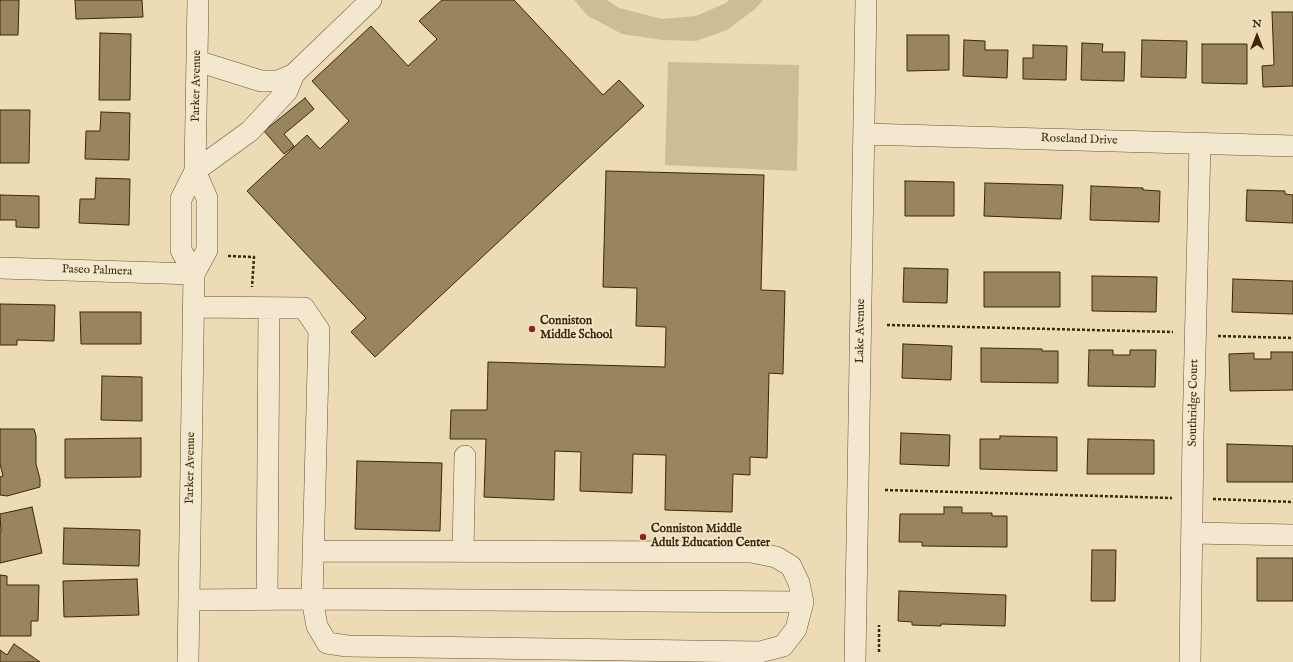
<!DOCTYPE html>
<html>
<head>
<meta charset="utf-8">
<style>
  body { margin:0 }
  #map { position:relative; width:1293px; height:662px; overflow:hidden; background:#ecdbb5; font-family:"IM FELL English",serif }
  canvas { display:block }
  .north { position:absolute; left:1237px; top:16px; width:40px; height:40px; -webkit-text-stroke:3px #f3e8cf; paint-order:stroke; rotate:0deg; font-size:11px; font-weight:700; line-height:16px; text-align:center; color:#3d2704 }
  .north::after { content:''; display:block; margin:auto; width:14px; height:18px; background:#3d2704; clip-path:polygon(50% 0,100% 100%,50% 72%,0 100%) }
</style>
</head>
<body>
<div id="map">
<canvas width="1293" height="662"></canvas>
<div class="north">N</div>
</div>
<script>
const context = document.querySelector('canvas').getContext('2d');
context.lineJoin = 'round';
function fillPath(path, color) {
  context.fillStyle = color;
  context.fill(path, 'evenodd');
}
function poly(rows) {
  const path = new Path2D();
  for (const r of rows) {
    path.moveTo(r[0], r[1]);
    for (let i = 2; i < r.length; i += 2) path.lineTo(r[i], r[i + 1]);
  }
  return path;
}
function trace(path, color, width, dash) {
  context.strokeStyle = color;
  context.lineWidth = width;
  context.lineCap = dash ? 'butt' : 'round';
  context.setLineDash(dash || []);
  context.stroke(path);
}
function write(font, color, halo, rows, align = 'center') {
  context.font = font + ' "IM FELL English",serif';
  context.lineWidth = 3.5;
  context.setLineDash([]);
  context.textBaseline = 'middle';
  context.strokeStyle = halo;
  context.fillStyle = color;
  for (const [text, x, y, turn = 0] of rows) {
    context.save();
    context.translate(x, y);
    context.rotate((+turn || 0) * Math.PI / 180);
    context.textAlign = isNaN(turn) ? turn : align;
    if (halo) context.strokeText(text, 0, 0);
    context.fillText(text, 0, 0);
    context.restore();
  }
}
const green = poly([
  [574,0,607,0,619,8,662,19,696,16,726,3,729,0,763,0,755,9,727,30,696,41,663,40,622,34,588,16],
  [668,62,799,65,797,171,665,165]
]);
const building = poly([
  [0,0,19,0,18,35,0,35,0,0],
  [75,0,142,0,143,17,76,19,75,0],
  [442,0,514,0,603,95,619,80,644,106,375,357,351,332,366,318,247,191,307,135,320,149,349,121,312,81,371,26,408,66,437,39,419,21,442,0],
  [1272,12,1293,12,1293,86,1263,87,1262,66,1274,65,1272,12],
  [100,33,131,34,130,100,99,100,100,33],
  [907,35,949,35,949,70,907,71,907,35],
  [964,40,985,41,985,50,1008,50,1007,78,963,76,964,40],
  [1142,40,1187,41,1186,78,1141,77,1142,40],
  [1082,43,1103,44,1102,52,1125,52,1124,81,1081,80,1082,43],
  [1202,44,1247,44,1247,84,1202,83,1202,44],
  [1033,45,1067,46,1066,80,1023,79,1023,58,1033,58,1033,45],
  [305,98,314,109,284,134,294,146,284,154,264,131,305,98],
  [0,110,30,110,29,163,0,163,0,110],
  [101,112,130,113,129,160,85,159,86,131,100,131,101,112],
  [606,171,764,175,761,290,785,291,783,374,769,373,767,458,750,457,750,475,733,474,732,512,665,510,666,455,633,454,632,493,580,491,581,452,555,451,554,500,484,497,486,439,450,439,451,410,487,410,488,362,665,367,666,327,636,326,637,288,603,287,606,171],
  [96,178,130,179,129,225,79,223,80,199,95,199,96,178],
  [905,181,954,182,954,216,905,216,905,181],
  [985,183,1063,185,1061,219,984,216,985,183],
  [1091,186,1143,188,1143,190,1160,191,1159,222,1090,220,1091,186],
  [1247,190,1285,191,1285,194,1293,195,1293,223,1246,221,1247,190],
  [0,195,39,196,39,228,16,227,16,220,0,220,0,195],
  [904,268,948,269,947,303,903,302,904,268],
  [984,272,1060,272,1060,307,984,307,984,272],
  [1092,276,1157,277,1156,312,1092,311,1092,276],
  [1233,279,1293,281,1293,314,1232,312,1233,279],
  [0,304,55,305,54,341,17,340,17,345,0,345,0,304],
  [80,312,141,312,141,344,81,344,80,312],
  [903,344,952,346,951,380,902,378,903,344],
  [981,348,1042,349,1042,351,1058,351,1058,383,981,382,981,348],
  [1089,350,1113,350,1113,355,1130,355,1130,350,1156,350,1155,387,1088,386,1089,350],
  [1271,352,1293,352,1293,390,1230,391,1229,354,1254,353,1254,359,1271,359,1271,352],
  [102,376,142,377,142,421,101,420,102,376],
  [0,429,34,429,36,436,36,464,40,479,40,487,7,496,0,495,0,477,3,476,0,464,0,429],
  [901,433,950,435,949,466,900,464,901,433],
  [1000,436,1057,437,1057,471,980,469,980,439,1000,439,1000,436],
  [141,438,141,477,65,478,65,439,141,438],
  [1088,439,1154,440,1154,474,1087,474,1088,439],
  [1227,444,1293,446,1293,482,1227,482,1227,444],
  [357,461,442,463,440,531,355,529,357,461],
  [32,507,42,553,0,563,0,532,1,532,0,514,32,507],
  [944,507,962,507,962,513,992,513,992,516,1007,516,1007,547,922,546,922,542,899,542,900,514,944,514,944,507],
  [64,528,140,530,139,566,63,564,64,528],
  [1092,550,1116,550,1115,601,1091,601,1092,550],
  [1257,558,1293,558,1293,601,1257,601,1257,558],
  [0,575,7,576,7,585,39,585,38,621,31,621,31,636,0,636,0,575],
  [137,579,139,615,64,617,63,581,137,579],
  [899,591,1006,595,1005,626,941,624,941,626,912,625,912,622,898,621,899,591],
  [14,644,40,662,0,662,0,650,7,655,14,644]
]);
const path = poly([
  [228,256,254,257,252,287],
  [887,325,1173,332],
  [1218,336,1293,338],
  [885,490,1172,498],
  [1213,499,1293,502],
  [879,652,879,625]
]);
const minor = poly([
  [197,61,261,81,278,81,294,74,371,0],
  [864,134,1293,146],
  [0,268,194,274],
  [194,274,181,250,181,199,195,171,250,131,287,91,294,74],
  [193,307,304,308,319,330,312,599,317,626,327,643,347,646,760,652,783,646,796,629,803,602,799,583,791,566,776,557,751,552,313,551],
  [1192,533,1293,535],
  [463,551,465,456],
  [267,599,269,308],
  [189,600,312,599,803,602],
  [188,662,194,274,207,250,207,198,195,171,198,0],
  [855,662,866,0],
  [1190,662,1193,436,1200,143]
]);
const markers = [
  [532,329,4,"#8f2418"],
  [643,537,4,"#8f2418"]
];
const streetNames = [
  ["Parker Avenue",197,86,-89],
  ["Roseland Drive",1079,140,2],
  ["Paseo Palmera",97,271,2],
  ["Lake Avenue",861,331,-89],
  ["Southridge Court",1194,403,-89],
  ["Parker Avenue",191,468,-89]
];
const poiNames = [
  ["Conniston",540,322],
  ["Middle School",540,336],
  ["Conniston Middle",651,530],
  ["Adult Education Center",651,544]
];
fillPath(green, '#cebc97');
fillPath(building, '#988560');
trace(building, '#3d2704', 1);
trace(minor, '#695430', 22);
trace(path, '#3d2704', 2.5, [3, 2]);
trace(minor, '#f3e8cf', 21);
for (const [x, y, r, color] of markers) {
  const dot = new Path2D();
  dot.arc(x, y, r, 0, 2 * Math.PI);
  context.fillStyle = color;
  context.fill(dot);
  trace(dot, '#f3e8cf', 1.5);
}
write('12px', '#3d2704', '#f3e8cf', streetNames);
write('bold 12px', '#3d2704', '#f3e8cf', poiNames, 'left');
</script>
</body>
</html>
